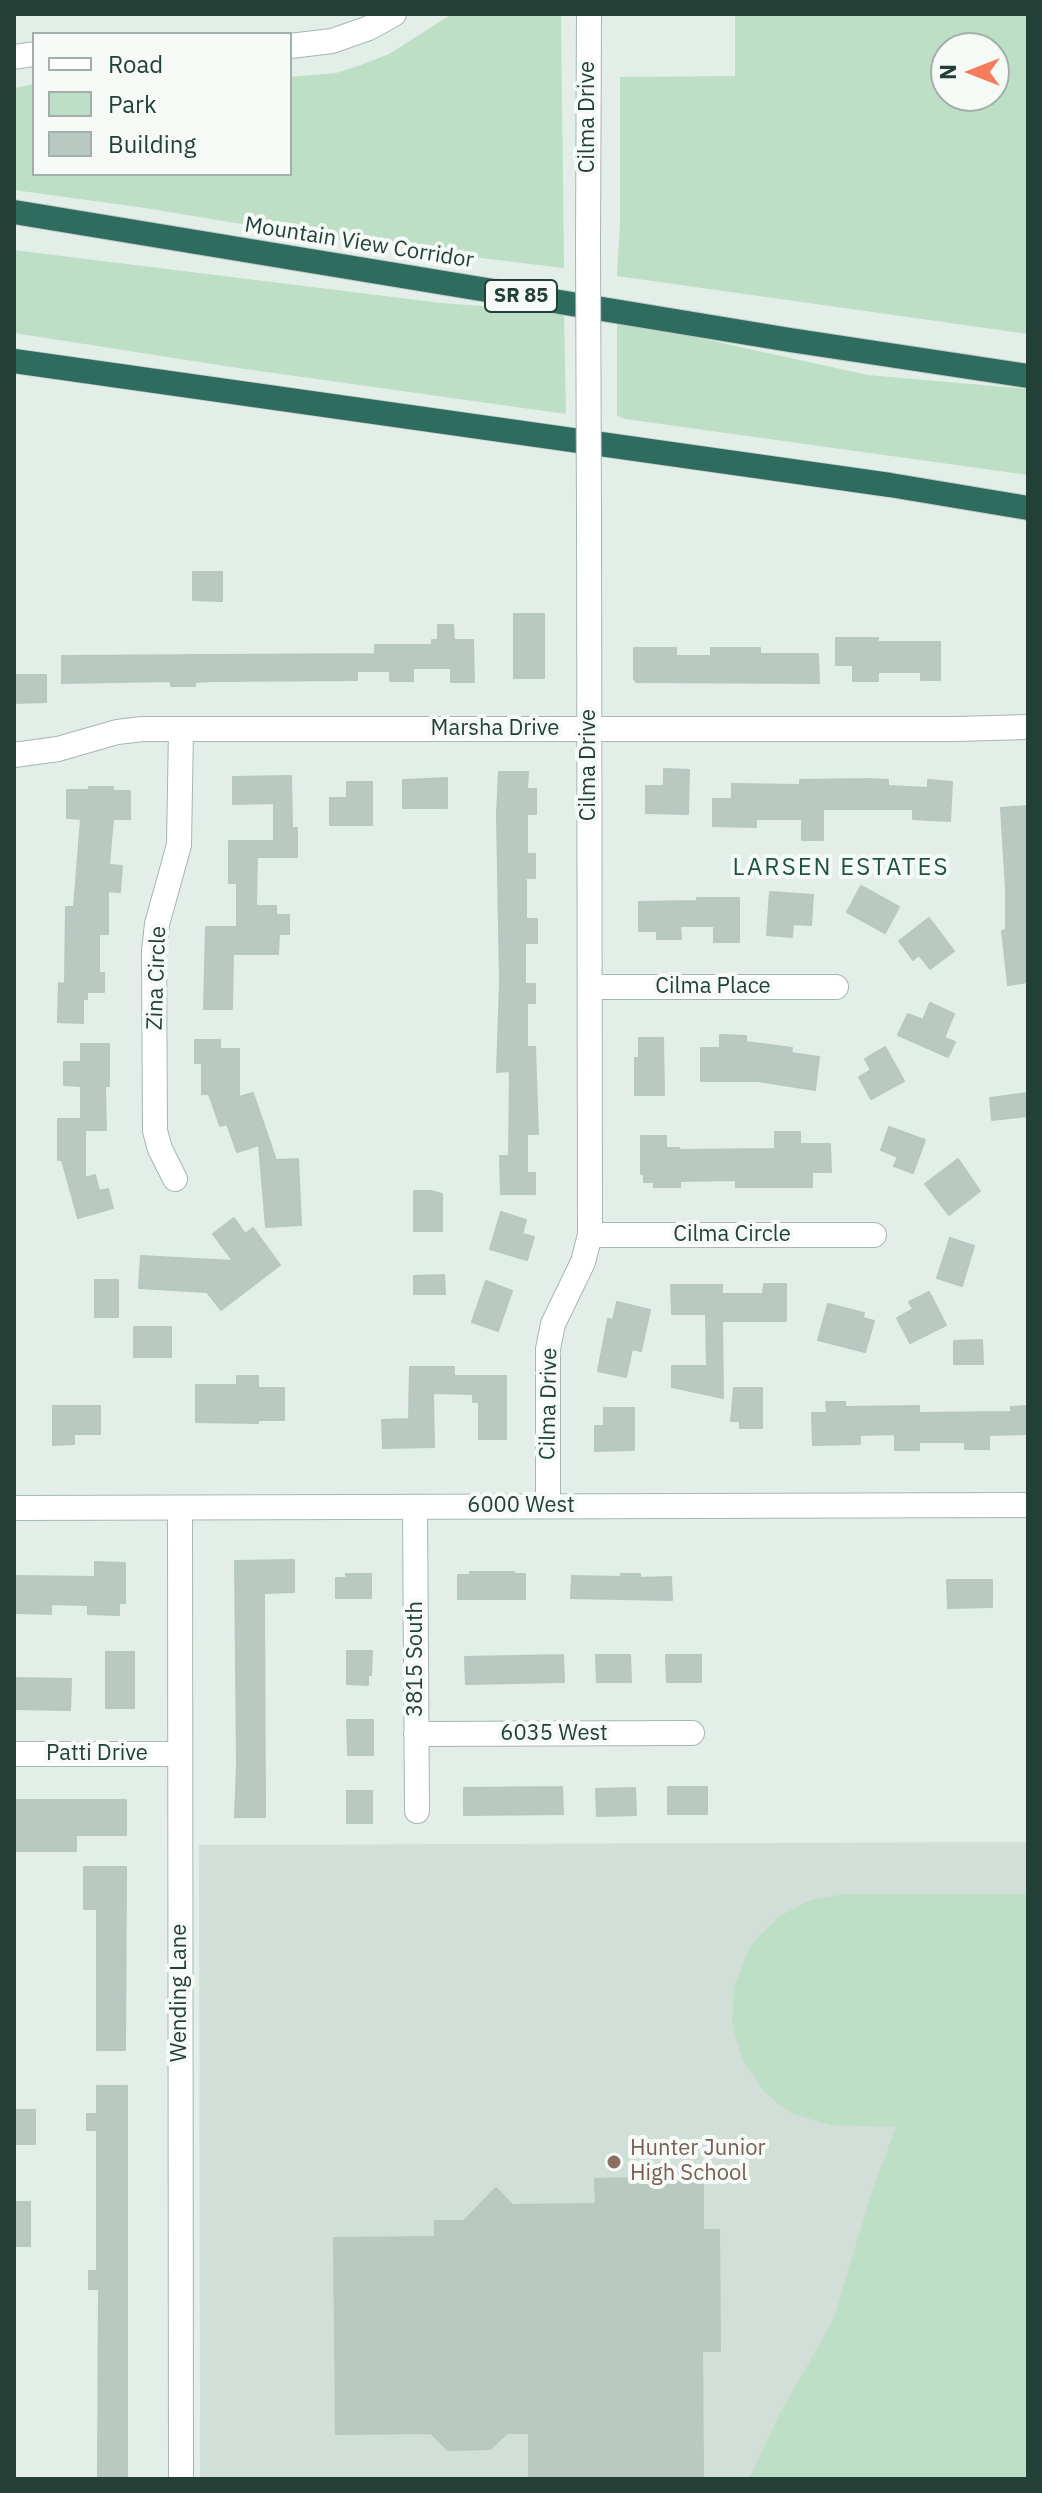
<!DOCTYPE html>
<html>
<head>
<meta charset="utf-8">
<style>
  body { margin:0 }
  #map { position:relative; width:1042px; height:2493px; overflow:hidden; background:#e4eee9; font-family:"IBM Plex Sans",sans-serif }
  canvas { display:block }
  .frame { position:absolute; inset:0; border:16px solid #234037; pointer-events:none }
  .legend { position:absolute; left:32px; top:32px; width:260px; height:144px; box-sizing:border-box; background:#f5faf7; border:2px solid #a1b0aa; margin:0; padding:10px 14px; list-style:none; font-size:24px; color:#234037 }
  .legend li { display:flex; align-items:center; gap:16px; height:40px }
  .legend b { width:40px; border:2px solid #a1b0aa }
  .north { position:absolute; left:930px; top:32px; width:80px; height:80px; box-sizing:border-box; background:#f5faf7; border:2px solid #a1b0aa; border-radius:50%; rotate:270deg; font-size:22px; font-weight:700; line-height:32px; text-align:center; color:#234037 }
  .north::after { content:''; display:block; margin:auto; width:28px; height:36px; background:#f47b5c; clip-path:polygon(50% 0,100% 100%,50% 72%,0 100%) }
</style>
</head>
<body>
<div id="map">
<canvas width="1042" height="2493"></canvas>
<div class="frame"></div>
<ul class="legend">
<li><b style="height:10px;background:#fff"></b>Road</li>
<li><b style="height:22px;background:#bddfc5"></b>Park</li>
<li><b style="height:22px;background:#b9c9c2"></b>Building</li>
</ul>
<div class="north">N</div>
</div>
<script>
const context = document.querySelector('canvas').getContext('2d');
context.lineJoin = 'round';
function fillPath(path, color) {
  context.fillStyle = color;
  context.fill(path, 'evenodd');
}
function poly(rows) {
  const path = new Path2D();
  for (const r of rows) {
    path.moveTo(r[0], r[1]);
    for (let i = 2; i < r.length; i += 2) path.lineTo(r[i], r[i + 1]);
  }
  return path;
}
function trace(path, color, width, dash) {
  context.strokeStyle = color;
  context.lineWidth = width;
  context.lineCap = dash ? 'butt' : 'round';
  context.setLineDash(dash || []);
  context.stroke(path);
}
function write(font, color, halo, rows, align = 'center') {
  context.font = font + ' "IBM Plex Sans",sans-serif';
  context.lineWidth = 8;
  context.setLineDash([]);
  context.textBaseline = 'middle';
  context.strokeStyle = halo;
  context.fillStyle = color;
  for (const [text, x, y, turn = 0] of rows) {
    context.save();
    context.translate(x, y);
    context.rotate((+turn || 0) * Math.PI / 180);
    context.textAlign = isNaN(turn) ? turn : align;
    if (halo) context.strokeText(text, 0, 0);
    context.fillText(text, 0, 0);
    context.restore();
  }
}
const built = poly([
  [1028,1842,1028,2479,200,2479,199,1845]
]);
const green = poly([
  [452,14,561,14,564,268,356,243,145,208,14,190,14,88,34,84,34,174,290,174,290,77,336,73,358,66,389,54],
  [735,14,1028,14,1028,334,617,276,620,224,620,77,735,76],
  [994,48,994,96,946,96,946,48],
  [14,250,441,303,564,312,566,414,238,368,14,333],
  [617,320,868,375,1028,389,1028,475,625,419,617,416],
  [845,1894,1028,1894,1028,2479,749,2479,779,2415,833,2321,871,2194,896,2127,830,2125,794,2114,778,2104,764,2091,743,2060,732,2024,734,1988,746,1955,755,1940,780,1916,811,1900]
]);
const building = poly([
  [193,572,222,572,222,601,193,600,193,572],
  [514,614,544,614,544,678,514,678,514,614],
  [438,625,453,625,454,640,473,640,474,682,451,682,451,668,413,668,413,681,390,681,390,671,357,671,357,680,213,681,195,682,195,686,171,686,171,681,62,683,62,656,375,654,375,645,432,645,432,640,438,640,438,625],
  [836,638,878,638,878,642,940,642,940,680,921,680,921,672,878,672,878,681,853,681,853,665,836,665,836,638],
  [634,648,676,648,676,656,711,656,711,648,760,648,760,654,818,654,819,683,637,682,634,679,634,648],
  [14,675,46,675,46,702,14,703,14,675],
  [664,769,689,770,688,814,646,813,646,786,664,786,664,769],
  [499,772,528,772,527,789,536,789,536,814,527,814,527,854,535,854,535,878,526,878,526,919,537,919,537,943,525,943,525,984,535,984,535,1003,527,1003,527,1047,535,1047,538,1134,527,1134,527,1173,535,1173,535,1194,501,1194,500,1156,509,1156,510,1071,497,1072,500,982,497,814,499,772],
  [291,776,292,828,297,828,297,857,257,857,256,906,276,906,276,915,289,915,289,934,279,934,278,954,233,954,232,1009,204,1009,206,927,237,927,237,883,229,883,229,841,274,841,274,803,233,804,233,777,291,776],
  [447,778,447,808,403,808,403,780,447,778],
  [865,779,888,780,888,786,928,788,928,780,952,782,950,821,913,819,913,809,823,809,823,840,802,840,802,819,756,819,756,827,713,826,713,799,732,799,732,784,800,785,800,780,865,779],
  [347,782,372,782,372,825,330,825,330,798,347,798,347,782],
  [89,787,113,787,113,791,130,791,130,819,113,819,109,865,122,866,120,892,108,891,108,934,99,934,99,973,104,973,104,992,87,992,87,999,83,999,83,1023,58,1022,59,983,65,984,66,907,74,907,81,819,67,818,67,790,89,790,89,787],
  [1028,806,1028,982,1008,985,1002,931,1006,930,1006,889,1001,808,1028,806],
  [861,886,899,907,885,933,847,912,861,886],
  [770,892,813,895,811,925,793,924,792,937,767,935,770,892],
  [697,898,739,898,739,942,714,942,714,926,680,926,681,939,657,939,657,931,639,931,639,902,697,901,697,898],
  [929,918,954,951,930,969,919,955,913,960,899,941,929,918],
  [930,1003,954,1014,944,1038,955,1042,948,1057,898,1035,908,1014,923,1020,930,1003],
  [720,1035,746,1036,746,1042,792,1048,791,1053,819,1057,815,1090,758,1081,701,1081,701,1048,720,1048,720,1035],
  [639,1038,663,1038,664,1095,635,1095,635,1058,639,1058,639,1038],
  [195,1040,220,1040,220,1049,239,1049,239,1097,253,1093,276,1160,298,1159,301,1225,266,1227,259,1145,237,1152,227,1124,220,1126,209,1094,202,1094,202,1063,195,1063,195,1040],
  [81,1044,109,1044,109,1086,105,1086,106,1130,85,1130,85,1178,95,1175,99,1191,108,1189,113,1208,78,1218,62,1160,58,1160,58,1119,81,1119,81,1086,64,1085,64,1062,81,1062,81,1044],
  [885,1047,904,1081,871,1099,859,1077,871,1070,865,1059,885,1047],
  [1028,1093,1028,1116,992,1120,990,1098,1028,1093],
  [889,1127,925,1140,913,1173,894,1166,898,1157,881,1150,889,1127],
  [775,1132,800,1132,800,1144,830,1144,831,1172,812,1172,812,1187,736,1187,736,1180,680,1181,680,1187,654,1187,654,1182,644,1182,644,1174,641,1174,641,1136,666,1136,666,1148,679,1148,679,1150,775,1149,775,1132],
  [958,1159,980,1191,949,1215,925,1184,958,1159],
  [414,1191,431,1191,442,1194,442,1231,414,1231,414,1191],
  [501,1212,526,1220,522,1234,534,1237,527,1260,490,1249,501,1212],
  [234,1218,245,1234,253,1228,280,1265,221,1310,207,1292,139,1288,141,1256,233,1261,213,1234,234,1218],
  [950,1238,974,1246,962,1286,937,1278,950,1238],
  [444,1275,445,1294,414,1294,414,1276,444,1275],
  [95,1280,118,1280,118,1317,95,1317,95,1280],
  [486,1281,512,1291,498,1331,472,1322,486,1281],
  [764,1284,786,1284,786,1321,722,1321,723,1398,672,1387,672,1366,707,1366,706,1314,672,1314,671,1285,722,1285,722,1294,763,1294,764,1284],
  [929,1292,946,1325,910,1343,897,1318,913,1309,909,1302,929,1292],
  [617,1302,650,1310,641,1351,632,1349,626,1377,598,1371,608,1319,613,1320,617,1302],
  [828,1304,864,1313,863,1318,874,1321,865,1352,818,1340,828,1304],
  [134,1327,171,1327,171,1357,134,1357,134,1327],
  [982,1340,983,1364,954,1364,954,1341,982,1340],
  [410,1367,454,1367,454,1376,506,1376,506,1439,479,1439,479,1402,473,1402,473,1394,433,1393,434,1447,383,1448,382,1420,409,1419,410,1367],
  [237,1376,258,1376,258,1388,284,1388,284,1420,258,1420,258,1423,196,1422,196,1385,237,1385,237,1376],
  [734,1388,762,1388,762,1428,740,1428,740,1421,731,1421,734,1388],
  [826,1402,845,1402,845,1407,919,1406,919,1413,1011,1412,1011,1407,1028,1406,1028,1434,989,1435,989,1449,965,1449,965,1442,919,1442,919,1450,895,1450,895,1434,860,1435,860,1444,813,1445,812,1413,827,1413,826,1402],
  [53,1406,100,1406,100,1434,74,1434,74,1444,53,1445,53,1406],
  [604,1408,634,1408,634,1450,595,1451,595,1426,604,1426,604,1408],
  [294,1560,294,1592,264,1593,265,1817,235,1817,237,1765,235,1561,294,1560],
  [95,1562,125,1563,125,1603,119,1603,119,1615,88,1614,88,1605,51,1604,51,1614,16,1613,16,1576,95,1577,95,1562],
  [470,1572,514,1572,514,1574,525,1574,525,1599,458,1599,458,1575,470,1575,470,1572],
  [346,1574,371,1574,371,1598,336,1598,336,1578,346,1578,346,1574],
  [621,1574,640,1574,640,1578,671,1577,672,1600,571,1598,572,1576,621,1577,621,1574],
  [947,1580,992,1580,992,1607,948,1608,947,1580],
  [347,1651,372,1651,371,1675,368,1675,368,1685,347,1684,347,1651],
  [106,1652,134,1652,134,1708,106,1708,106,1652],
  [563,1655,564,1682,466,1684,465,1657,563,1655],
  [596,1655,630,1655,631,1682,597,1682,596,1655],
  [666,1655,701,1655,701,1682,667,1682,666,1655],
  [14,1678,71,1679,70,1710,14,1709,14,1678],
  [347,1720,373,1720,373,1755,348,1755,347,1720],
  [562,1787,563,1814,464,1815,464,1788,562,1787],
  [668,1787,707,1787,707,1814,668,1814,668,1787],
  [635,1788,636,1815,597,1816,596,1789,635,1788],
  [347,1791,372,1791,372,1823,347,1823,347,1791],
  [14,1800,126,1800,126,1835,76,1835,76,1851,14,1851,14,1800],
  [84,1867,126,1867,125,2050,97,2050,97,1909,84,1909,84,1867],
  [97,2086,127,2086,127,2479,98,2479,99,2289,89,2289,89,2271,97,2271,97,2130,87,2130,87,2114,97,2114,97,2086],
  [14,2110,35,2110,35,2144,14,2144,14,2110],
  [703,2177,703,2230,719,2230,720,2351,702,2351,703,2477,529,2478,529,2433,507,2433,490,2449,448,2450,431,2433,336,2434,334,2238,435,2237,435,2221,464,2221,496,2188,512,2205,596,2204,595,2179,703,2177],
  [14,2202,30,2202,30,2246,14,2246,14,2202]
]);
const street = poly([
  [290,46,332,41,369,28,394,14],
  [14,57,34,54],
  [588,244,589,14],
  [14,755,58,749,117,732,143,729,956,729,1028,727],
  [590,987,836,987],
  [175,1179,160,1149,155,1131,154,951,157,924,179,845,181,729],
  [590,1235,874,1235],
  [548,1506,548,1349,553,1324,583,1262,590,1235,589,513],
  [415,1507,417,1811],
  [180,1508,181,2479],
  [416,1734,692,1733],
  [14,1754,180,1754]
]);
const secondary = poly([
  [14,1508,1028,1505]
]);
const highway = poly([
  [14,212,790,340,1028,376],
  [14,361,890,485,1028,508]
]);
const streetBridge = poly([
  [588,244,589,513]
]);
const markers = [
  [614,2162,8,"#8d6e63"]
];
const shields = [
  [521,296,72]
];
const shieldNames = [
  ["SR 85",521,296]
];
const streetNames = [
  ["Cilma Drive",588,117,-90],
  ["Mountain View Corridor",359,243,9],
  ["Marsha Drive",495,729],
  ["Cilma Drive",589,765,-90],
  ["Zina Circle",157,978,-88],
  ["Cilma Place",713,987],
  ["Cilma Circle",732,1235],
  ["Cilma Drive",549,1404,-89],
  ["6000 West",521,1506],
  ["3815 South",416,1659,-90],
  ["6035 West",554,1734],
  ["Patti Drive",97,1754],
  ["Wending Lane",180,1993,-90]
];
const educationNames = [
  ["Hunter Junior",630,2149],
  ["High School",630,2174]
];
const neighbourhoodNames = [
  ["LARSEN ESTATES",841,868]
];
fillPath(built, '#d2ded8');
fillPath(green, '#bddfc5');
fillPath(building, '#b9c9c2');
trace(building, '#b6c8c0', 2);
trace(street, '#a6b6b0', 26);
trace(secondary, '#a2bab1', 26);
trace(highway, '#c1cac7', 26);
trace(street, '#fff', 24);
trace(secondary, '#fff', 24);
trace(highway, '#2e6d5e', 24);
trace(streetBridge, '#a6b6b0', 26, []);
trace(streetBridge, '#fff', 24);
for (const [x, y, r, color] of markers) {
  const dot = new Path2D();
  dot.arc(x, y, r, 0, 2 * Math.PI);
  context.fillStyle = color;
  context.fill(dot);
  trace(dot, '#f5faf7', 3);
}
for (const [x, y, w] of shields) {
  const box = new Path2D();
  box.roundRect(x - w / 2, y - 16, w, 32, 6);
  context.fillStyle = '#f5faf7';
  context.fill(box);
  trace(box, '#234037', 2);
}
write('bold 20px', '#234037', null, shieldNames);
write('22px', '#234037', '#f5faf7', streetNames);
write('22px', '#785e54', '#f5faf7', educationNames, 'left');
context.letterSpacing = '2px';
write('24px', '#1e5344', '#f5faf7', neighbourhoodNames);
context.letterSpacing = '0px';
</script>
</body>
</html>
